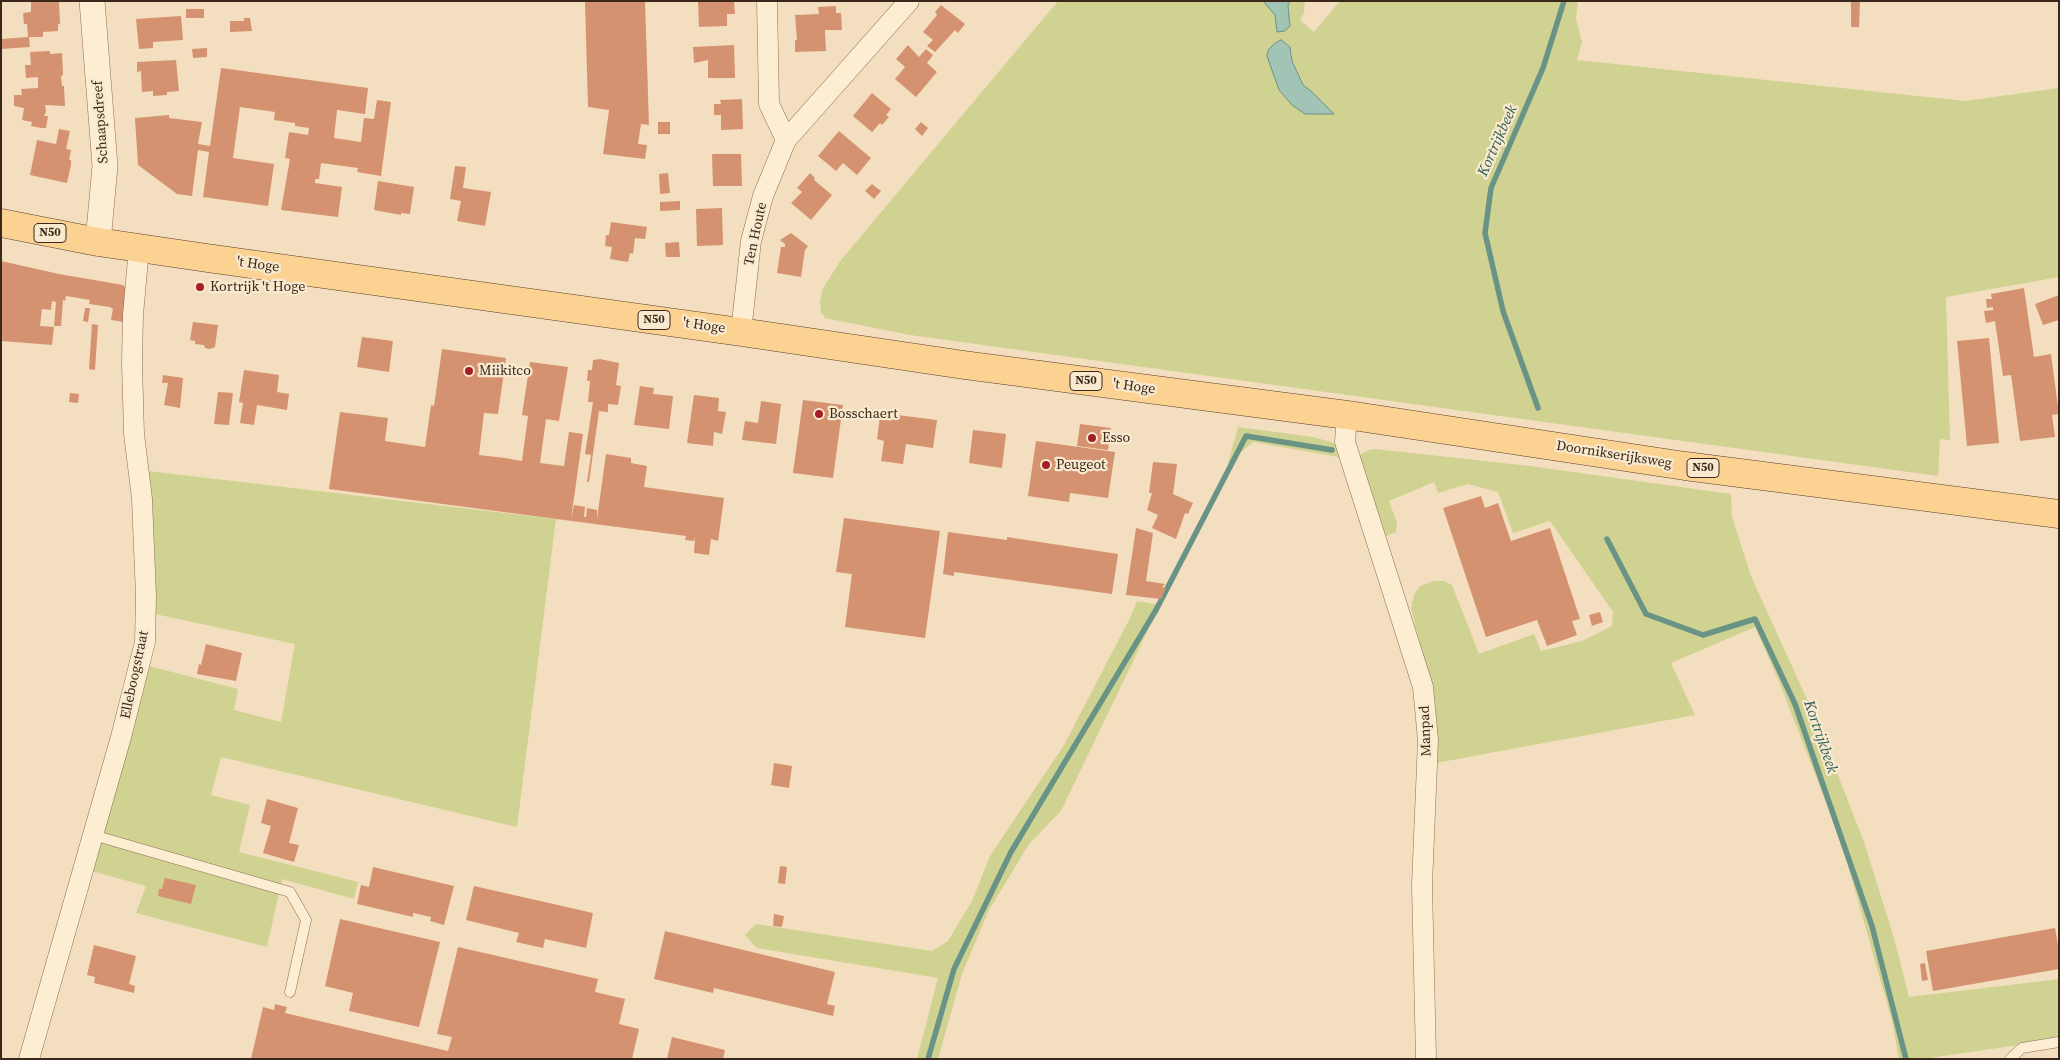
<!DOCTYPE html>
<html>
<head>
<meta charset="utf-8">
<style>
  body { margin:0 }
  #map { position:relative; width:2060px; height:1060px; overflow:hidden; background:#f3dfbf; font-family:"Source Serif 4",serif }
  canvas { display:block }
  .frame { position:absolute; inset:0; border:2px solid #3b281b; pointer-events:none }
</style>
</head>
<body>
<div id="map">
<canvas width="2060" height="1060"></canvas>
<div class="frame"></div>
</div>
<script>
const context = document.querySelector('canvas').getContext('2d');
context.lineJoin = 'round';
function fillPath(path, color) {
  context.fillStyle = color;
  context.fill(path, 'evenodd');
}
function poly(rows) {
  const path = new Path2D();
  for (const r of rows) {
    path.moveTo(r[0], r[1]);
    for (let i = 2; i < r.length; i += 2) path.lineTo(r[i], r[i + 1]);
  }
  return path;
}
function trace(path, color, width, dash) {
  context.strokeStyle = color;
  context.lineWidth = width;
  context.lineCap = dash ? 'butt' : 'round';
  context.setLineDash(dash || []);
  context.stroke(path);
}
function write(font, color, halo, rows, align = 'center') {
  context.font = font + ' "Source Serif 4",serif';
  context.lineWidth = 4.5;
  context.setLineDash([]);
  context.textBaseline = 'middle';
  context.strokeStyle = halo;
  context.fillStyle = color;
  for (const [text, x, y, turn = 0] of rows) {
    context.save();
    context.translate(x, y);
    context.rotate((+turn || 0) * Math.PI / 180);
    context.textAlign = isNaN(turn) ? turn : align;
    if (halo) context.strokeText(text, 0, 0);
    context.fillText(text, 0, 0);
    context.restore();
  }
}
const green = poly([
  [1058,1,1263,1,1275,15,1277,32,1290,26,1288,6,1290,1,1305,1,1304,13,1300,20,1314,32,1340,1,1578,1,1576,19,1582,42,1577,60,1965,101,2059,88,2059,277,1946,297,1950,440,1940,439,1938,476,910,335,825,318,821,312,820,302,823,288,841,260],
  [1275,43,1292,51,1292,61,1303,85,1312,92,1333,114,1305,114,1267,56,1268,50],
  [1238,427,1313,437,1331,442,1339,447,1344,458,1253,442,1228,463],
  [1375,449,1530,466,1731,494,1732,517,1751,576,1816,719,1864,842,1894,938,1909,997,2059,979,2059,1039,1923,1059,1899,1059,1892,1021,1841,841,1780,684,1755,627,1671,663,1695,715,1436,763,1427,674,1411,608,1414,595,1420,586,1434,581,1444,581,1452,585,1479,654,1534,634,1541,651,1582,641,1612,626,1613,612,1550,521,1513,533,1498,492,1468,484,1438,493,1434,482,1389,501,1397,523,1396,532,1384,537,1357,462,1360,455,1369,450],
  [148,471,556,519,517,827,221,757,211,795,250,805,239,852,358,882,354,899,282,879,267,947,136,913,146,886,91,871,145,665,238,689,234,710,281,722,295,644,155,614],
  [1137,601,1160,605,1061,811,1029,844,989,910,962,974,938,1059,917,1059,938,978,757,948,745,935,756,924,932,951,948,941,972,901,990,856,1064,745,1130,618]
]);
const water = poly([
  [1263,1,1290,1,1288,6,1290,26,1285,31,1277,32,1275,15,1263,1],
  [1281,40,1290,47,1292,61,1303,85,1312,92,1334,114,1305,114,1292,105,1279,90,1267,56,1268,50,1275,43,1281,40]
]);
const stream = poly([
  [1538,408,1503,311,1485,233,1491,188,1543,68,1564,1],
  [1607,539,1646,614,1703,635,1755,619,1795,704,1872,926,1906,1059],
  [928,1059,954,969,1011,852,1156,610,1246,436,1332,450]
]);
const building = poly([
  [31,1,59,1,60,24,58,24,58,31,43,32,43,37,29,37,30,47,1,49,1,39,28,37,27,24,24,24,23,13,31,12],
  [585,1,645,1,649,125,641,124,638,144,647,145,645,159,603,154,609,110,588,107],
  [698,1,734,1,735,14,727,14,727,26,699,27],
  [1851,1,1860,1,1859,27,1851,27],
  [941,5,965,24,958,33,955,30,935,52,927,46,933,40,923,32,937,15,935,12],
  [836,6,836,13,841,13,842,30,825,30,826,51,795,52,795,40,797,40,795,15,819,14,818,7],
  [186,9,204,9,204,18,186,18],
  [181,16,183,40,153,42,153,48,139,49,136,19],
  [244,18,250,18,252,31,230,32,230,21,244,21],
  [734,45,735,78,708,78,708,60,694,63,693,47],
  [908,45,919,57,926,49,933,55,927,63,937,72,916,97,895,79,905,67,896,59],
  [207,48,207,57,193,58,192,49],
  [50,51,50,54,62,53,63,75,61,76,62,86,64,86,65,106,45,105,46,112,44,116,48,116,46,128,41,128,31,126,32,122,22,120,24,108,14,106,14,95,22,95,21,89,38,88,38,77,26,78,25,65,31,65,30,52],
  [176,60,179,91,167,92,167,95,153,96,153,91,142,92,141,71,137,72,137,62],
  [221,68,368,88,365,114,337,110,334,138,361,142,364,118,374,119,377,100,391,102,381,176,357,172,358,168,321,163,319,179,315,179,315,183,342,187,338,217,281,210,290,159,285,158,289,132,308,135,309,128,295,126,295,123,274,120,275,112,240,107,233,158,274,164,268,206,203,197,209,152,198,150,192,196,177,194,138,165,135,118,169,115,169,118,202,122,198,144,210,146],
  [872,93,891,109,886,115,889,117,882,125,880,123,872,132,853,116],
  [742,99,743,129,721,130,721,115,714,115,714,104,721,104,720,100],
  [658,122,670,122,670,134,658,134],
  [921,122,928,128,922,136,915,129],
  [59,129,70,131,66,149,71,150,69,160,71,160,71,165,67,183,30,175,37,140,56,144],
  [839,131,871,158,857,175,843,163,836,171,818,156],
  [712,154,741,154,742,186,713,186],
  [455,166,466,167,463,188,491,192,485,226,457,221,461,201,450,199],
  [668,173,670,193,660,194,659,174],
  [810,173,815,178,814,180,832,195,811,220,791,203,802,192,797,188],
  [378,181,414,187,410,214,401,213,401,215,374,210],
  [872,184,881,191,874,199,865,191],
  [680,201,680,210,660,211,660,202],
  [722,208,723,245,697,246,696,209],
  [611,222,647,227,645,239,635,238,633,254,630,253,628,262,610,259,612,247,605,246,606,235,609,235],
  [791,233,808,246,805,250,801,277,777,273,781,247,785,247,785,244,780,240],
  [679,242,680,257,666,257,665,243],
  [1,261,59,274,123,285,126,288,124,322,111,320,113,309,110,307,89,304,90,300,66,296,65,301,63,300,61,326,54,326,56,302,52,301,51,310,42,309,40,326,54,327,52,345,2,341],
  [2024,288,2034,357,2051,354,2059,414,2052,415,2055,437,2020,441,2011,375,2003,376,1995,321,1986,323,1984,311,1993,310,1993,307,1987,308,1986,299,1992,299,1991,294],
  [2059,295,2059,320,2043,325,2035,304],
  [85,308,90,308,88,322,83,321],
  [193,322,218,325,215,347,210,349,205,348,204,345,195,344,195,341,190,340],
  [92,324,98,325,95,370,89,369],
  [362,337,393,341,389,372,357,367],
  [1989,338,1999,443,1967,446,1957,341],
  [442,349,506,358,498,414,484,413,479,455,505,458,522,461,528,416,522,415,530,362,568,367,559,421,546,419,540,463,564,466,569,432,583,434,571,519,574,505,585,507,584,517,586,517,587,508,597,510,597,519,606,454,631,458,631,463,647,466,644,487,724,498,718,541,711,539,709,555,694,553,695,537,694,541,685,540,686,536,329,489,340,412,388,418,385,441,425,447,431,405,434,406],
  [600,359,619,363,616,385,621,386,618,405,608,404,608,412,599,411,589,482,587,482,591,455,585,454,593,402,588,402,590,381,587,381,588,370,592,370,593,360],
  [244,370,279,375,277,392,289,394,287,410,257,405,254,425,240,423,243,403,239,402],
  [163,375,183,378,180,408,164,405,168,383,162,383],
  [640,386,654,388,653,394,673,396,669,429,634,425],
  [218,392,233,393,229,425,214,424],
  [70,393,79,394,78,403,69,402],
  [694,395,719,398,718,411,726,412,722,434,714,432,713,446,687,443],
  [803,400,843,405,833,478,793,473],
  [761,401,781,404,776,444,742,440,745,421,758,423],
  [897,415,937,420,933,448,906,444,903,464,881,461,884,441,877,439,880,416,896,418],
  [1080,424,1111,428,1108,450,1077,446],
  [973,430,1006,434,1002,468,969,463],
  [1036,441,1115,452,1108,498,1070,493,1069,502,1028,496],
  [1153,462,1177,464,1173,494,1193,503,1188,514,1185,513,1176,539,1152,528,1158,515,1147,510,1152,493,1149,493],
  [1481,496,1485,508,1498,503,1511,541,1550,528,1580,619,1572,621,1577,635,1547,646,1537,620,1486,637,1443,508],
  [844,518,940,531,925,638,845,627,852,574,836,572],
  [1136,528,1153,533,1146,581,1165,584,1162,587,1166,588,1161,599,1126,595],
  [948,532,1007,540,1007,537,1118,554,1112,594,954,572,954,576,943,574],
  [1600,612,1603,622,1592,626,1589,615],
  [206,644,242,653,236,681,197,674,199,664,201,665],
  [774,763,792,766,789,788,771,785],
  [267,799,298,808,289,843,299,845,294,862,263,853,271,826,261,823],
  [780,866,787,867,785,884,778,883],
  [373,867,454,886,444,925,430,921,431,917,413,913,413,917,357,904,361,885,369,887],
  [165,878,196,885,191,904,158,896,159,889,162,889],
  [474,886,593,913,586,948,545,939,543,948,516,942,519,933,466,920],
  [774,914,784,916,782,927,773,926],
  [340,919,440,942,419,1027,349,1011,353,993,325,986],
  [2055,928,2059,950,2059,969,1933,991,1926,951],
  [665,931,835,972,827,1004,835,1006,833,1016,714,988,713,993,654,979],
  [94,945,136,956,129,984,135,986,134,993,94,983,95,977,87,975],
  [458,947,598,979,595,992,625,999,619,1024,639,1029,632,1059,251,1059,263,1007,274,1010,275,1004,287,1007,285,1013,448,1051,452,1037,437,1034],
  [1925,963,1928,980,1922,981,1920,964],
  [672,1037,725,1050,723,1059,667,1059]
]);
const service = poly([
  [93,835,290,892,306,920,290,992],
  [2010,1059,2022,1048,2059,1042]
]);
const minor = poly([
  [767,1,769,104,786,140],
  [741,332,751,241,763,196,786,140,909,1],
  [1347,415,1345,442,1423,687,1428,740,1422,885,1426,1059],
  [29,1059,121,737,145,642,146,596,142,499,134,434,132,363,133,315,139,248]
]);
const tertiary = poly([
  [92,1,105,166,98,242]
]);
const primary = poly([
  [1,223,98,242,207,258,741,332,964,365,1347,415,1685,466,2059,514]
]);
const markers = [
  [200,287,5,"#a31e2a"],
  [469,371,5,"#a31e2a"],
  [819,414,5,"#a31e2a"],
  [1092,438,5,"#a31e2a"],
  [1046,465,5,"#a31e2a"]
];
const shields = [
  [50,233,32],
  [654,320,32],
  [1086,381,32],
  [1703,468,32]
];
const shieldNames = [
  ["N50",50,233],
  ["N50",654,320],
  ["N50",1086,381],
  ["N50",1703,468]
];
const streetNames = [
  ["Schaapsdreef",101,122,-94],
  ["Ten Houte",756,234,-78],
  ["'t Hoge",258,265,8],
  ["'t Hoge",704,326,8],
  ["'t Hoge",1134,387,8],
  ["Doornikserijksweg",1614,455,9],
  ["Elleboogstraat",135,675,-78],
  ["Manpad",1426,731,-92]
];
const poiNames = [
  ["Kortrijk 't Hoge",210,287],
  ["Miikitco",479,371],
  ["Bosschaert",829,414],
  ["Esso",1102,438],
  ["Peugeot",1056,465]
];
const waterNames = [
  ["Kortrijkbeek",1498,141,-66],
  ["Kortrijkbeek",1820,737,71]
];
fillPath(green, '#d0d291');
fillPath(water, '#a2c4b7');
trace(water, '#689385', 1);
trace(stream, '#689385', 5.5);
fillPath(building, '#d59270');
trace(service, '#8d6e55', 11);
trace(minor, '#8d6e55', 21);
trace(tertiary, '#8d6e55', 26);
trace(primary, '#5a3d2a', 29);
trace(service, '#fcedd3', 10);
trace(minor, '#fcedd3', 20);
trace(tertiary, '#fcedd3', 25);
trace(primary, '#fbd292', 28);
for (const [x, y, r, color] of markers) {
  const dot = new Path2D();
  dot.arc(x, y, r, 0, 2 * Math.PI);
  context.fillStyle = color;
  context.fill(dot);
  trace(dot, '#f9eacf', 2);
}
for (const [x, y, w] of shields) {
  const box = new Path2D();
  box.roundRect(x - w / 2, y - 9.5, w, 19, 4);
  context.fillStyle = '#f9eacf';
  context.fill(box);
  trace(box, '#3b281b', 1);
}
write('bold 12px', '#3b281b', null, shieldNames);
write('14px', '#3b281b', '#f9eacf', streetNames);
write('14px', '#3b281b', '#f9eacf', poiNames, 'left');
write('italic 15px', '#295d55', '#f9eacf', waterNames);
</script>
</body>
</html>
